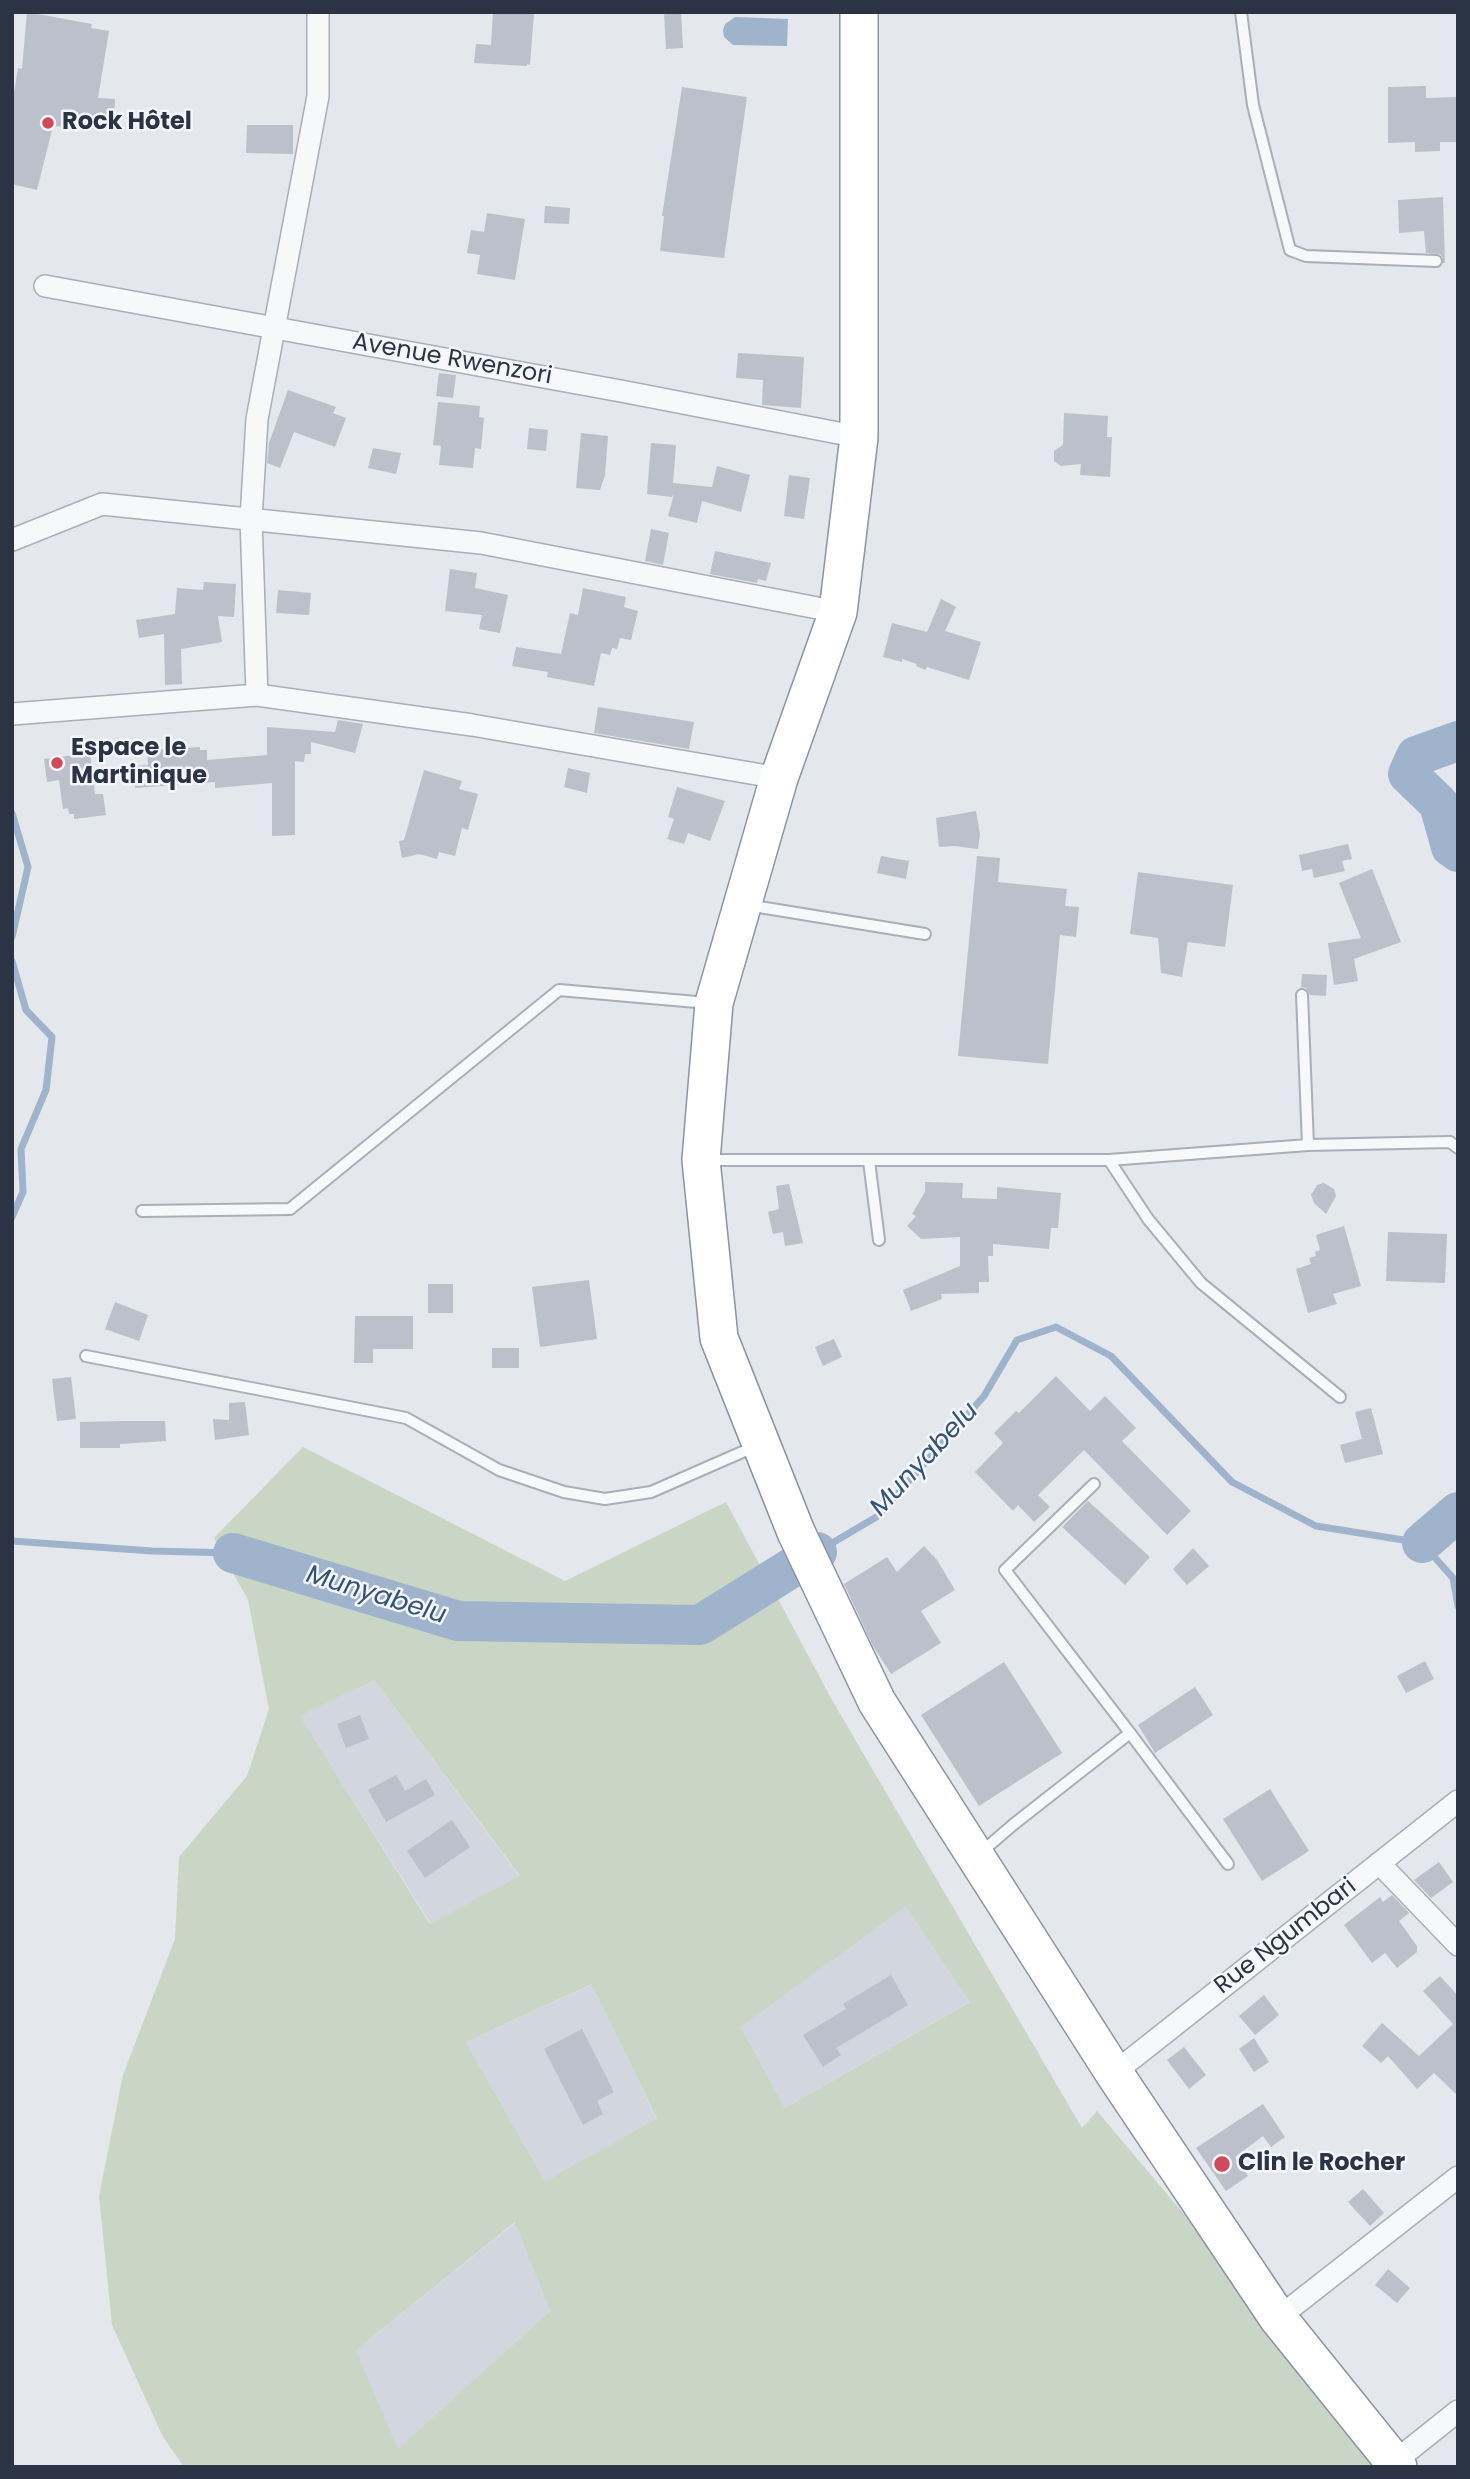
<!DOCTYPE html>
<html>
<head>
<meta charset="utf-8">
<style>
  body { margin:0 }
  #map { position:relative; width:1470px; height:2479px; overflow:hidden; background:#e4e7ec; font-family:Poppins,sans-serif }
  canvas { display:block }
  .frame { position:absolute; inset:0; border:14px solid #2b3445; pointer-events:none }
</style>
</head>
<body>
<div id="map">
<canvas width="1470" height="2479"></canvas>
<div class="frame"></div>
</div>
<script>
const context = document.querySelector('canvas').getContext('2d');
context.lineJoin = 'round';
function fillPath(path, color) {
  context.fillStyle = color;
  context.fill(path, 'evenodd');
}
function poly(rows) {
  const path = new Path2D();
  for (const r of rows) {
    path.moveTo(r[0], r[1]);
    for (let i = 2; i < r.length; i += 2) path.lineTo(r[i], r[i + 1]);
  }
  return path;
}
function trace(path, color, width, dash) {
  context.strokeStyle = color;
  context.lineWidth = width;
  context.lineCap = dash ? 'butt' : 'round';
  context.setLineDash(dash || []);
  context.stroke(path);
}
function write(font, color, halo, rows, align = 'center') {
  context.font = font + ' Poppins,sans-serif';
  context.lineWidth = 5;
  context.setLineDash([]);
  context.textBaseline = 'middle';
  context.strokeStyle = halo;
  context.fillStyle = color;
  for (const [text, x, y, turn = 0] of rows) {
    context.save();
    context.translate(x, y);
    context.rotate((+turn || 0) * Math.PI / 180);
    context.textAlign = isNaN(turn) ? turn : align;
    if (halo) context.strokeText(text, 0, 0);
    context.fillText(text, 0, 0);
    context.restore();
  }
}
const built = poly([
  [374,1680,520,1877,431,1924,299,1715],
  [906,1905,971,2001,785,2108,741,2027],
  [593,1984,657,2120,545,2181,466,2042],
  [516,2222,550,2311,398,2450,356,2350]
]);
const green = poly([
  [303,1447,565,1581,726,1502,832,1700,1082,2128,1097,2111,1397,2467,184,2467,163,2437,112,2325,99,2196,123,2075,175,1939,179,1857,247,1776,269,1709,248,1600,214,1538],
  [374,1680,520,1876,430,1924,300,1716],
  [906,1906,970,2002,785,2108,741,2027],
  [592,1984,657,2119,545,2181,466,2042],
  [515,2222,550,2311,398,2449,356,2350]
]);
const water = poly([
  [735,17,788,19,787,46,733,45,724,37,723,30,725,24]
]);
const stream = poly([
  [12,813,28,867,12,937],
  [12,961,26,1010,52,1037,46,1090,21,1149,23,1192,12,1217],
  [12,1541,152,1551,233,1553],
  [817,1552,878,1516,984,1396,1017,1340,1056,1327,1111,1356,1232,1482,1316,1526,1422,1543,1453,1578,1458,1606]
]);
const river = poly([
  [1458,741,1416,756,1408,774,1439,804,1451,847,1458,852],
  [1422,1543,1458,1512],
  [233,1553,458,1621,700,1625,817,1552]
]);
const building = poly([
  [27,12,92,24,91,28,109,31,98,98,115,99,114,121,94,120,94,129,53,126,37,190,12,184,12,105,18,68,22,69],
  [493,12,534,12,530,65,527,64,527,66,474,63,476,44,491,45],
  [664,12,681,12,683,48,666,49],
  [1426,86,1426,98,1458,97,1458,142,1440,142,1440,151,1415,152,1415,142,1388,143,1388,87],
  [682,87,747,97,724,258,660,251,664,216,662,216],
  [247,125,293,125,293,154,246,153],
  [1443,197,1445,263,1443,263,1443,258,1440,254,1426,253,1424,231,1399,233,1398,200],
  [545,206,570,208,569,224,544,223],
  [487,213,525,219,515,280,477,274,480,255,467,253,471,230,484,232],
  [738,353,804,357,801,408,762,405,763,380,736,378],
  [439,373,456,375,453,398,436,396],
  [288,390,336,407,333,413,346,418,335,447,294,432,280,468,267,463,269,443],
  [438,402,480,406,479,417,484,418,481,449,475,448,473,468,439,465,441,446,433,445],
  [1064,413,1108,416,1107,437,1112,437,1110,477,1080,475,1081,464,1061,466,1054,461,1054,451,1063,445],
  [529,428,548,430,546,451,527,449],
  [581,433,608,436,605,475,600,490,576,488],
  [651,443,676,445,673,483,712,487,717,466,750,475,741,512,702,501,697,523,668,516,674,494,672,497,647,494],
  [373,448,401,453,396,474,368,468],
  [789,475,810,478,804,519,784,516],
  [651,529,669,533,663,565,645,561],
  [715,551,771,563,766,581,758,579,757,583,710,574],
  [450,569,477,573,475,588,508,595,500,633,479,629,482,615,445,611],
  [204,582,236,584,234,617,218,616,222,642,181,649,182,684,165,685,164,634,139,638,136,620,175,614,177,588,203,590],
  [583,588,626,597,624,607,638,611,631,640,620,638,617,649,612,648,610,655,601,653,594,686,547,677,548,672,512,666,516,647,561,654,570,613,578,615],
  [278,590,311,593,309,615,276,613],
  [941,599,956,607,945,631,981,642,969,680,927,667,925,670,916,666,917,664,902,659,902,662,883,657,892,623,927,632],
  [598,707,694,722,689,749,594,733],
  [338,720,363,724,355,753,311,742,311,754,305,754,304,762,295,761,295,835,272,836,272,783,215,788,215,782,135,788,133,766,148,765,147,750,200,747,200,750,207,750,207,760,267,755,267,727,335,732],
  [90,753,95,794,103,794,106,815,74,819,74,814,69,814,68,808,63,809,59,780,47,782,44,759],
  [568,768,590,773,587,793,564,787],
  [424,770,462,781,459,789,478,794,468,830,462,828,455,856,439,852,437,859,419,854,402,858,399,841,404,840],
  [677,787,725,801,710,841,688,833,684,844,667,839,674,819,668,817],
  [976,811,980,834,978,849,954,846,939,847,936,818],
  [1348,844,1352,859,1342,861,1345,871,1314,878,1312,869,1302,871,1299,855],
  [881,856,909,861,906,879,877,873],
  [977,856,1000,858,998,882,1067,889,1065,906,1079,907,1076,937,1060,935,1048,1064,958,1056],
  [1372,869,1401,942,1354,959,1358,981,1334,985,1328,943,1361,938,1339,883],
  [1138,872,1233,885,1225,947,1188,942,1182,977,1161,973,1158,938,1130,934],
  [1302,974,1327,975,1326,996,1310,995,1306,988,1301,987],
  [925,1182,963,1183,962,1198,997,1199,997,1187,1061,1193,1058,1228,1051,1228,1049,1249,993,1244,993,1256,988,1256,989,1282,979,1282,979,1293,941,1294,942,1299,911,1311,903,1290,960,1266,960,1237,921,1239,907,1226,916,1216,912,1214,925,1192],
  [1324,1183,1334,1189,1336,1196,1326,1214,1314,1203,1311,1195,1317,1185],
  [789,1184,803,1243,785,1246,783,1232,773,1234,768,1212,779,1209,776,1186],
  [1344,1226,1361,1286,1333,1294,1337,1304,1308,1313,1296,1269,1311,1264,1309,1258,1316,1256,1315,1252,1320,1250,1316,1235],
  [1388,1232,1447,1234,1445,1283,1386,1281],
  [589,1280,597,1339,540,1347,532,1287],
  [428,1284,453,1284,453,1313,428,1313],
  [115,1302,148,1315,139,1341,105,1329],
  [355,1316,413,1316,413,1349,373,1349,373,1363,354,1363],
  [834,1339,842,1357,823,1366,815,1347],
  [492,1348,519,1348,519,1368,492,1368],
  [1056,1376,1090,1411,1105,1396,1136,1428,1122,1441,1191,1511,1167,1535,1084,1450,1038,1495,1050,1507,1034,1522,1018,1505,1013,1511,975,1472,1003,1443,994,1433,1016,1411,1019,1413],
  [71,1377,76,1419,57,1421,52,1379],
  [245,1402,249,1435,215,1440,213,1419,229,1420,229,1403],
  [1371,1408,1383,1454,1345,1463,1340,1445,1362,1439,1355,1412],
  [121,1421,165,1421,166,1441,120,1444,120,1448,80,1448,80,1422],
  [1088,1501,1150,1557,1125,1585,1062,1527],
  [924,1546,937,1560,955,1590,921,1611,941,1643,891,1674,873,1646,844,1584,887,1557,897,1572],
  [1193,1548,1209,1566,1187,1585,1173,1569],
  [1425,1661,1434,1679,1406,1693,1397,1676],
  [1004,1662,1062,1753,979,1806,921,1715],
  [1195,1687,1213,1715,1155,1753,1138,1725],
  [360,1715,369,1739,346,1748,337,1724],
  [396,1775,405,1791,426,1779,435,1795,386,1822,368,1790],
  [1270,1789,1309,1851,1262,1881,1223,1819],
  [452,1820,470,1847,425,1878,407,1851],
  [1439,1862,1453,1882,1431,1898,1414,1880],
  [1392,1895,1409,1913,1399,1921,1417,1946,1417,1952,1397,1968,1385,1953,1372,1963,1344,1925,1380,1897,1383,1902],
  [891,1975,908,2005,836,2048,841,2055,823,2067,803,2035,846,2009,843,2004],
  [1440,1976,1458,1996,1458,2096,1434,2073,1417,2089,1388,2056,1381,2063,1362,2046,1382,2023,1419,2056,1453,2024,1423,1991],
  [1264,1995,1279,2015,1255,2035,1239,2016],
  [582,2029,614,2092,597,2101,603,2114,583,2125,544,2049],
  [1254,2038,1269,2062,1254,2072,1239,2049],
  [1184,2047,1206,2075,1189,2089,1167,2060],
  [1263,2104,1285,2137,1271,2147,1263,2136,1235,2157,1248,2176,1226,2191,1196,2148],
  [1363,2189,1384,2213,1370,2226,1348,2202],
  [1388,2269,1410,2288,1397,2303,1375,2285]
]);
const lane = poly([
  [1241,12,1253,105,1290,250,1306,256,1436,261],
  [747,905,925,934],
  [1302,995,1308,1145],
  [708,1160,1109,1160,1308,1145,1450,1142,1458,1148],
  [1109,1160,1148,1219,1201,1283,1340,1397],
  [869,1161,879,1240],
  [142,1211,290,1209,559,990,708,1003],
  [86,1356,406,1418,499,1470,564,1492,605,1499,651,1492,756,1446],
  [1130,1733,1228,1864],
  [979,1854,1014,1824,1130,1733,1005,1570,1094,1484]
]);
const street = poly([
  [45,286,626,392,859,437],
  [12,540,102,504,481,543,838,612],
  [257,695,251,519,257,419,318,96,318,12],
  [12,714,257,695,472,725,779,778],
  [1379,1863,1458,1945],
  [1114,2073,1458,1801],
  [1278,2318,1458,2177],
  [1394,2462,1458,2411]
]);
const highway = poly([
  [859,12,859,437,838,612,779,778,714,1003,701,1160,719,1338,796,1532,877,1702,1114,2073,1278,2318,1398,2467]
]);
const markers = [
  [48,123,7,"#d1495b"],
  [57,763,7,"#d1495b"],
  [1222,2164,9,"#d1495b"]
];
const poiNames = [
  ["Rock Hôtel",62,123],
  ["Espace le",71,749],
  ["Martinique",71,777],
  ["Clin le Rocher",1238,2164]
];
const streetNames = [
  ["Avenue Rwenzori",452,360,10],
  ["Rue Ngumbari",1286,1937,-38]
];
const waterNames = [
  ["Munyabelu",925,1460,-47],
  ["Munyabelu",376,1596,17]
];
fillPath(built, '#d2d6de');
fillPath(green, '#c9d6c5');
fillPath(water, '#9fb4cc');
trace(stream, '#9fb4cc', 7);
trace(river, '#9fb4cc', 40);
fillPath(building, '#bbc0ca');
trace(lane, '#a9aeb7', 14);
trace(street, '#a9aeb7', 24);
trace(highway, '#8b94a3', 40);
trace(lane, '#f7f8fa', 10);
trace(street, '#f7f8fa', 21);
trace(highway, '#fff', 37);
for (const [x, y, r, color] of markers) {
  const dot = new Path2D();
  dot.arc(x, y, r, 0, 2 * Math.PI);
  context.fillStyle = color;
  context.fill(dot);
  trace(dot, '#f4f6f9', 2.5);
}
write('bold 24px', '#2b3445', '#f4f6f9', poiNames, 'left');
write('24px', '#2b3445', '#f4f6f9', streetNames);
write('italic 26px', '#34527a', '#f4f6f9', waterNames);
</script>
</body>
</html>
